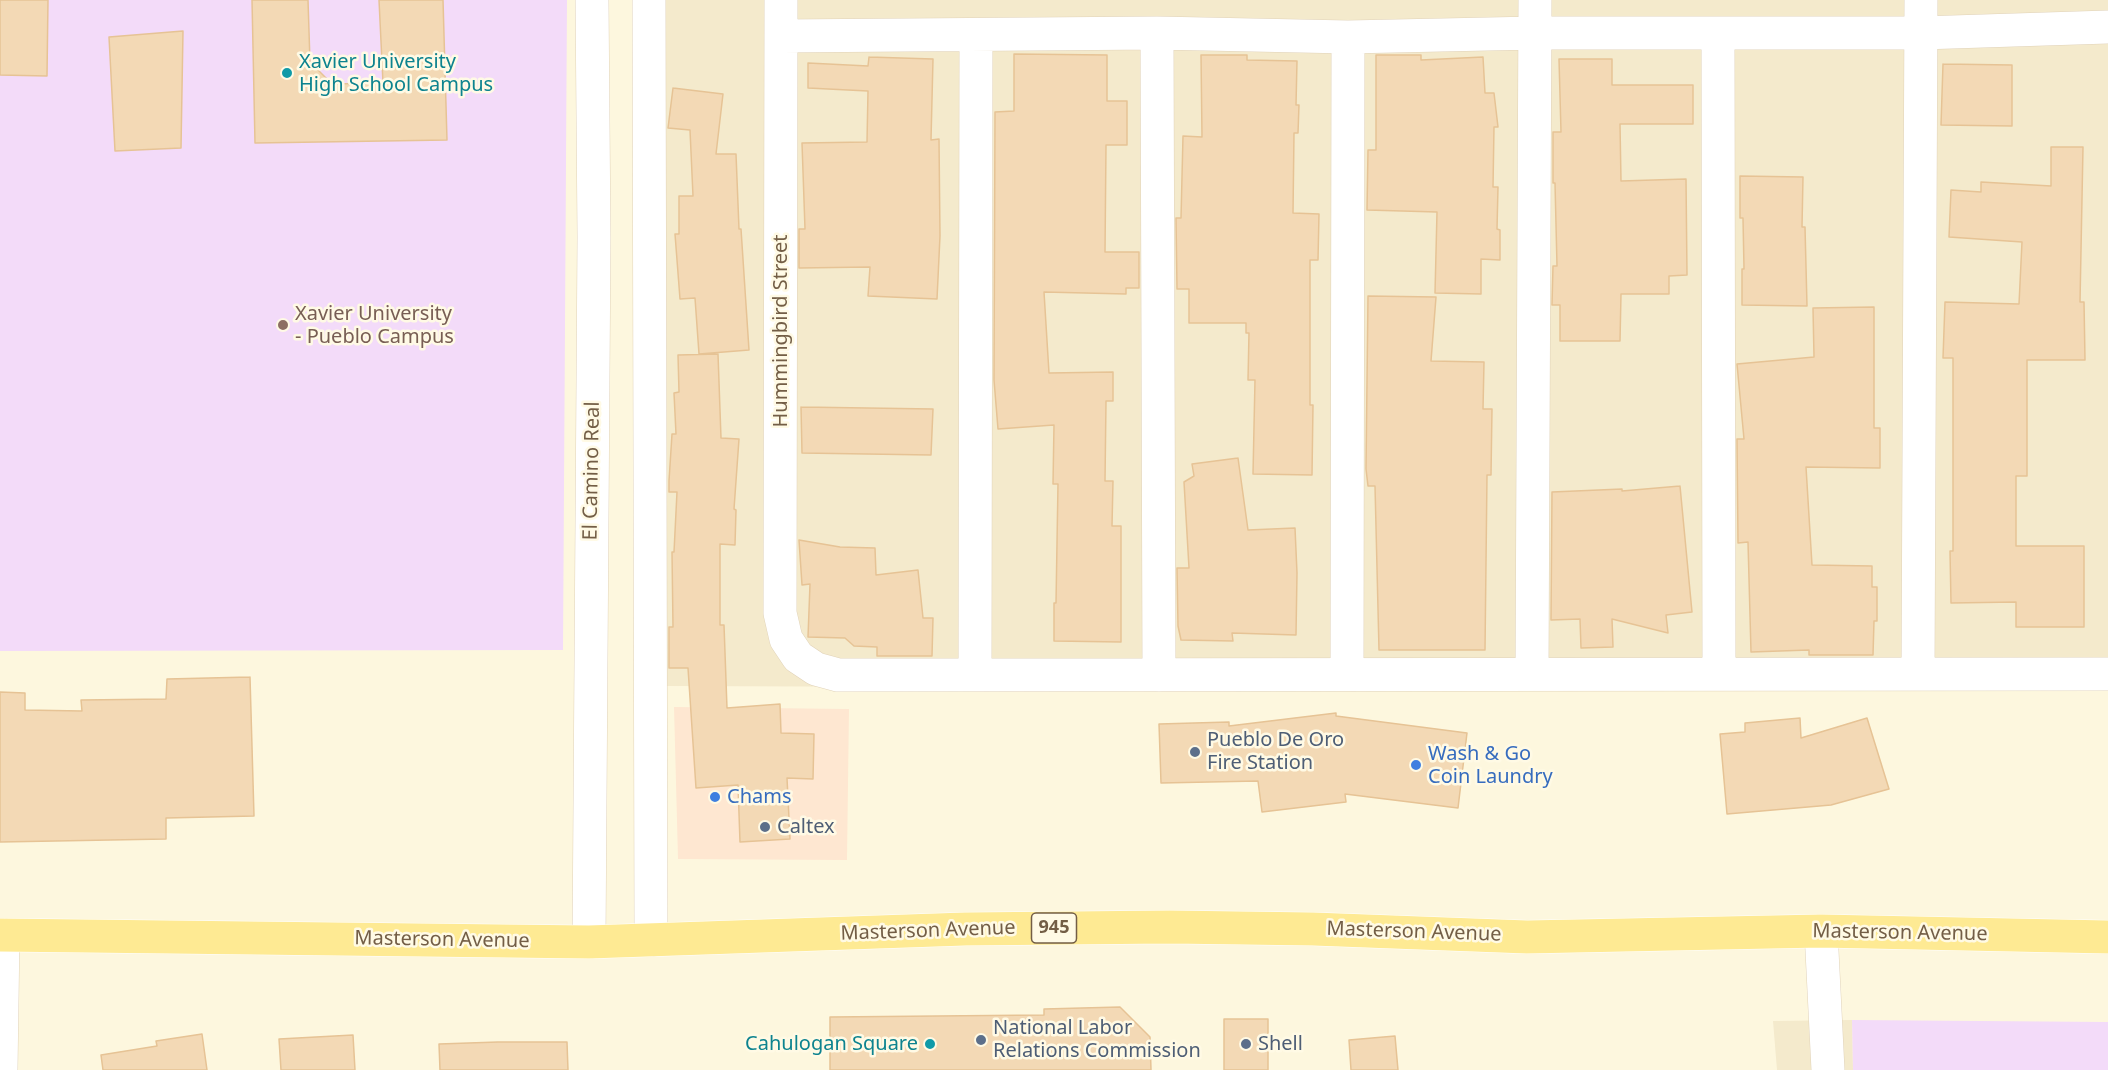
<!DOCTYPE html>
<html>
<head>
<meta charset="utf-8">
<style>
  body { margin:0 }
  canvas { display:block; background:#fdf7de }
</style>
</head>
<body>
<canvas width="2108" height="1070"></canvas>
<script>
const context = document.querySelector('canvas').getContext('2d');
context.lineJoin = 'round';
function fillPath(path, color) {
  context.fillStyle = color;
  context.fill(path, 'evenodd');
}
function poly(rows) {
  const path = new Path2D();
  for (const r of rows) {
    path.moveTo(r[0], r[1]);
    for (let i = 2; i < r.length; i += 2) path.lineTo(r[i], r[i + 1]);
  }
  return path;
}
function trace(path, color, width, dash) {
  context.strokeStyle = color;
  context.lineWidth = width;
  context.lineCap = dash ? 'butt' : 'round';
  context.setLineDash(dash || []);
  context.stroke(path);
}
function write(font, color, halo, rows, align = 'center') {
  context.font = font + ' "Noto Sans",sans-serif';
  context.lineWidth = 5;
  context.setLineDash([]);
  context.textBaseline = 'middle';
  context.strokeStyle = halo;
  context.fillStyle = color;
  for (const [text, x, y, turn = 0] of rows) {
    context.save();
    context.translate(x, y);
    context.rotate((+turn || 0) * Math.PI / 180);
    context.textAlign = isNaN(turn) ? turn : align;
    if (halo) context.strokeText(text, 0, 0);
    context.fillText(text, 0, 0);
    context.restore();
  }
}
const residential = poly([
  [662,0,2108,0,2108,691,662,686],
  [1852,1020,1853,1070,1777,1070,1773,1021]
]);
const commercial = poly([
  [674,707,849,709,847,860,678,859]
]);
const education = poly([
  [0,0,567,0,563,650,0,651],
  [1852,1020,2108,1022,2108,1070,1853,1070]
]);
const building = poly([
  [0,0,48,0,47,76,0,75,0,0],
  [252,0,308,0,310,62,332,84,383,83,379,0,443,0,447,140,255,143,252,0],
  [183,31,181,148,115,151,109,37,183,31],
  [1014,54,1107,55,1107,101,1127,101,1127,145,1106,145,1105,252,1139,252,1139,288,1126,288,1126,294,1044,292,1049,373,1113,372,1113,401,1106,401,1105,481,1113,481,1112,526,1121,526,1121,642,1054,641,1054,603,1056,603,1058,484,1053,484,1054,425,998,429,994,380,995,112,1014,111,1014,54],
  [1201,55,1247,55,1247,60,1297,61,1296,105,1299,105,1298,133,1294,133,1293,213,1319,214,1318,260,1310,260,1310,405,1313,405,1312,475,1253,474,1255,380,1248,380,1249,333,1246,333,1246,323,1189,323,1189,289,1177,289,1176,218,1181,218,1183,136,1202,137,1201,55],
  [1376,55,1421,55,1421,60,1483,57,1485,93,1494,93,1498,127,1494,127,1493,187,1498,187,1497,229,1500,230,1500,260,1481,259,1481,294,1435,293,1437,212,1367,210,1368,150,1376,150,1376,55],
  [869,57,933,59,931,140,939,139,940,236,937,299,868,296,870,267,799,268,799,229,805,229,802,143,867,142,868,91,808,88,808,63,868,66,869,57],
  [1559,59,1612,59,1612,85,1693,85,1693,124,1620,124,1621,181,1686,179,1687,275,1669,276,1669,294,1621,294,1620,341,1560,341,1560,305,1552,305,1553,266,1557,266,1555,183,1553,183,1553,132,1561,132,1559,59],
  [1943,64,2012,65,2012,126,1941,125,1943,64],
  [673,88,723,94,716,154,736,154,739,229,741,229,749,350,699,354,695,298,680,299,675,234,679,234,679,196,693,196,690,130,668,128,673,88],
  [2051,147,2083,147,2080,302,2084,302,2085,360,2027,360,2027,476,2016,476,2016,546,2084,546,2084,627,2016,627,2016,602,1951,603,1950,551,1953,551,1953,358,1943,358,1945,302,2019,304,2022,242,1949,237,1951,190,1981,192,1981,182,2051,186,2051,147],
  [1740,176,1803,177,1802,227,1805,227,1807,306,1742,305,1742,269,1744,269,1743,218,1740,218,1740,176],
  [1368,296,1436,297,1431,361,1484,362,1483,409,1492,409,1491,475,1487,475,1485,650,1379,650,1375,486,1368,486,1366,469,1368,296],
  [1874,307,1874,428,1880,428,1880,468,1806,467,1812,565,1872,566,1872,587,1877,587,1877,621,1874,621,1873,655,1809,655,1809,650,1751,652,1748,542,1738,543,1737,439,1744,439,1737,364,1814,357,1813,308,1874,307],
  [718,354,721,438,739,439,734,509,736,510,735,545,720,544,720,625,724,625,727,708,780,704,781,733,814,734,813,779,787,778,790,839,740,842,738,785,696,788,688,668,669,668,669,627,673,627,672,552,674,552,677,492,669,492,669,481,672,434,676,434,674,393,679,392,678,355,718,354],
  [801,407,933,409,931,455,802,453,801,407],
  [1238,458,1248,530,1295,528,1297,573,1296,635,1232,633,1233,641,1181,640,1178,626,1177,568,1189,568,1184,482,1194,476,1192,464,1238,458],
  [1680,486,1692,612,1666,615,1668,633,1612,619,1613,647,1581,648,1580,619,1551,620,1552,492,1622,489,1622,491,1680,486],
  [799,540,840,547,875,548,876,575,918,570,923,618,933,618,932,656,877,656,877,647,854,646,845,638,808,637,810,584,802,585,799,540],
  [250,677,254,816,166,818,166,839,0,842,0,692,25,693,25,710,82,711,81,700,166,699,167,679,250,677],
  [1336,713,1336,716,1467,733,1458,808,1345,794,1346,802,1262,812,1258,781,1161,783,1159,724,1229,722,1229,726,1336,713],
  [1800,718,1801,738,1867,718,1889,789,1831,805,1727,814,1720,734,1745,732,1745,723,1800,718],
  [1120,1007,1150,1037,1151,1070,830,1070,830,1017,1044,1015,1044,1009,1120,1007],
  [1224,1019,1268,1019,1268,1070,1224,1070,1224,1019],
  [202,1034,207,1070,103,1070,101,1055,157,1046,156,1041,202,1034],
  [353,1035,355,1070,281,1070,279,1039,353,1035],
  [1395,1036,1398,1070,1351,1070,1349,1040,1395,1036],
  [498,1042,567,1042,568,1070,440,1070,439,1044,498,1042]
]);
const minor = poly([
  [781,0,780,613,786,639,798,657,816,669,838,675,2108,674],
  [1157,33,1159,675],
  [1718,34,1719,674],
  [782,36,1157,33,1348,37,1535,33,1921,33,2108,27],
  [1347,674,1348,37],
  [1532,674,1535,0],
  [1918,674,1921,0],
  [975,675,976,35],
  [1821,931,1828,1070]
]);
const tertiary = poly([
  [649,0,651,940],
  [589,942,594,237,592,0],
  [1,1070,3,935]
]);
const primary = poly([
  [0,935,589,942,965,929,1170,927,1313,929,1527,937,1821,931,2108,937]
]);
const markers = [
  [287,73,6,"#0f9aa8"],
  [283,325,6,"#8d6e63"],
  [1195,752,6,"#5c6f8a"],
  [1416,765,6,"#3f7fe0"],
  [715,797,6,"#3f7fe0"],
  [765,827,6,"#5c6f8a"],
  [981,1040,6,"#5c6f8a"],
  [930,1044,6,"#0f9aa8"],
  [1246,1044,6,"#5c6f8a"]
];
const shields = [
  [1054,928,45]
];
const shieldNames = [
  ["945",1054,928]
];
const cultureNames = [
  ["Xavier University",299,62],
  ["High School Campus",299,85],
  ["Cahulogan Square",918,1044,"right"]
];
const educationNames = [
  ["Xavier University",295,314],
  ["- Pueblo Campus",295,337]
];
const streetNames = [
  ["Hummingbird Street",781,331,-90],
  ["El Camino Real",592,471,-89],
  ["Masterson Avenue",928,931,-2],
  ["Masterson Avenue",1414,932,2],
  ["Masterson Avenue",1900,933,1],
  ["Masterson Avenue",442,940,1]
];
const serviceNames = [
  ["Pueblo De Oro",1207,740],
  ["Fire Station",1207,763],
  ["Caltex",777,827],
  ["National Labor",993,1028],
  ["Relations Commission",993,1051],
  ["Shell",1258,1044]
];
const shopNames = [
  ["Wash & Go",1428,754],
  ["Coin Laundry",1428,777],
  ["Chams",727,797]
];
fillPath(residential, '#f4eacc');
fillPath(commercial, '#fee7d1');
fillPath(education, '#f3dbf9');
fillPath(building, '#f3d9b5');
trace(building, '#e6c395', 1.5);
trace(minor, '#e1d3ba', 34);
trace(tertiary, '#e1d3ba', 34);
trace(primary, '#fff', 34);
trace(minor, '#fff', 33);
trace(tertiary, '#fff', 33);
trace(primary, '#feea93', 33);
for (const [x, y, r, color] of markers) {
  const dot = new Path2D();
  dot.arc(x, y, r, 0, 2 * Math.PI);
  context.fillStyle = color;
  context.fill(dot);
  trace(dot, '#fffae5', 2);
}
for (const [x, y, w] of shields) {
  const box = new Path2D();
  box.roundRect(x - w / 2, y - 15, w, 30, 4.5);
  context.fillStyle = '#fffae5';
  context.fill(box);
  trace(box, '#735e46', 1.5);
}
write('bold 18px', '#735e46', null, shieldNames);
write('20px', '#0d838f', '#fffae5', cultureNames, 'left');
write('20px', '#785e54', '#fffae5', educationNames, 'left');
write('20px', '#735e46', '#fffae5', streetNames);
write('20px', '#4e5e75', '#fffae5', serviceNames, 'left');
write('20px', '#366cbe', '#fffae5', shopNames, 'left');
</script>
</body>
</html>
